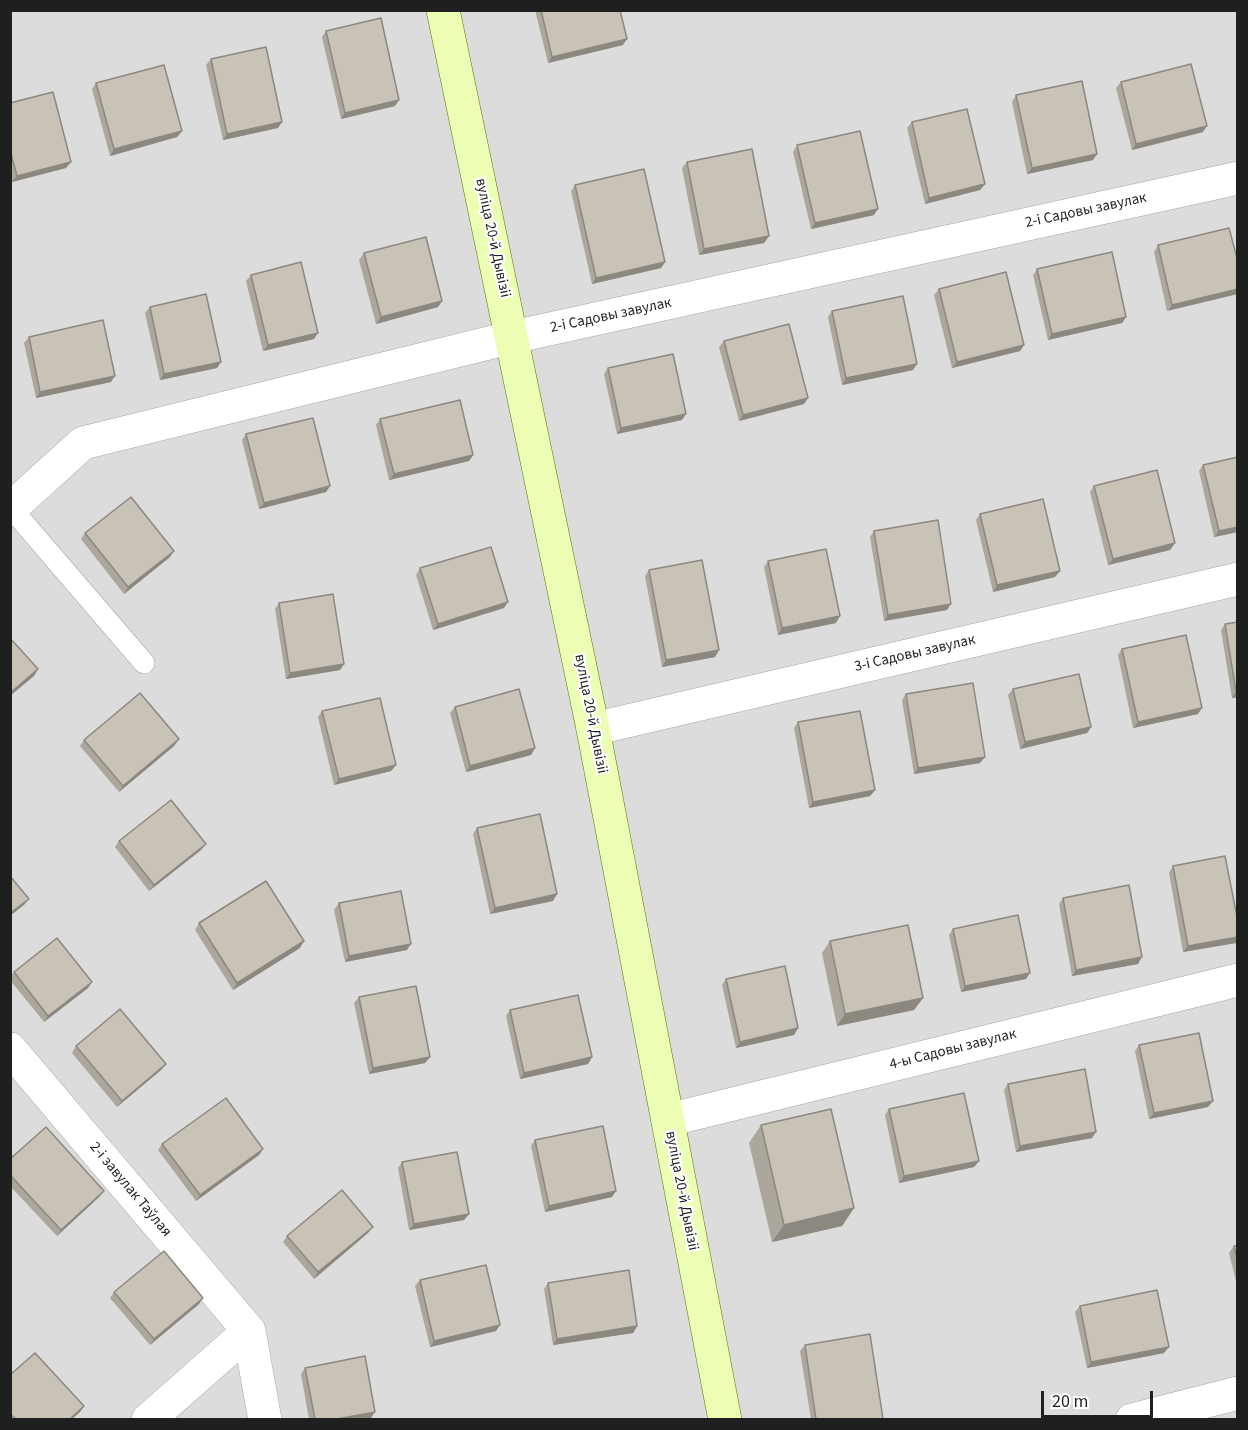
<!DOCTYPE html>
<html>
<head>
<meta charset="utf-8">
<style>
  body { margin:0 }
  #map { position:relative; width:1248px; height:1430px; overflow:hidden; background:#f0efe4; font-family:"Source Sans 3",sans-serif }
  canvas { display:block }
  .frame { position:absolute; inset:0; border:12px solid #1f1f1f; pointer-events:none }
  .scale { position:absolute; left:1041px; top:1391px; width:112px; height:27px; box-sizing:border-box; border:3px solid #1f1f1f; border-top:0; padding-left:8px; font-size:18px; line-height:21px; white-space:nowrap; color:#1f1f1f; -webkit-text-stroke:4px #fff; paint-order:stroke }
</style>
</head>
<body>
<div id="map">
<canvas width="1248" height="1430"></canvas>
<div class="frame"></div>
<div class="scale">20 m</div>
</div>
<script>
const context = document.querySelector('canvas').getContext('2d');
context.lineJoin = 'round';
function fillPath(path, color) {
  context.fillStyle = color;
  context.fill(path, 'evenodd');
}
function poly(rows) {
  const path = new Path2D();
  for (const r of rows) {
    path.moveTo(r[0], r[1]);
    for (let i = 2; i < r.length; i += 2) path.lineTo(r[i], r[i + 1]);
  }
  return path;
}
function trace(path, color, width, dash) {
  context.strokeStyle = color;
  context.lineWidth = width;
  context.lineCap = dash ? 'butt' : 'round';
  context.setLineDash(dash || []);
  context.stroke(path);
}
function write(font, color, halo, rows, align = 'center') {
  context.font = font + ' "Source Sans 3",sans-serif';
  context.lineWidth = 4.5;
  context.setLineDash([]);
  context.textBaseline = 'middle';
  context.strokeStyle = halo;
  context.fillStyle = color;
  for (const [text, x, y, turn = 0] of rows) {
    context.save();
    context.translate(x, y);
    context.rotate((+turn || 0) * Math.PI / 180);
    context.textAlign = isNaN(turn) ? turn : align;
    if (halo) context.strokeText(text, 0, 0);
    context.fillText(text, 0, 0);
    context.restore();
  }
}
const residential = poly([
  [11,11,1237,11,1237,1419,11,1419]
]);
const lane = poly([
  [11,508,144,663]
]);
const street = poly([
  [10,509,83,443,513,337,1238,178],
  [593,729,1238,579],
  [10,1049,249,1331,265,1420],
  [668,1120,1238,980],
  [148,1420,249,1331],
  [1132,1420,1238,1393]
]);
const secondary = poly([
  [443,10,593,729,725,1420]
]);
const wall = poly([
  [535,10,620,10,623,45,548,63],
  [326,31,395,106,341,119,322,37],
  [211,59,278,128,223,140,206,65],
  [1121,82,1203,132,1132,150,1116,88],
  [96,83,182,131,177,137,110,156,92,89],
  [1016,95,1097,154,1093,160,1027,174,1012,102],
  [10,103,66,168,12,182,10,174],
  [912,122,985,184,980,190,925,204,907,128],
  [797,145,874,215,811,229,793,152],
  [687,162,769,236,764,243,699,255,682,168],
  [575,185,665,262,661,268,592,284,571,191],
  [1229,228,1167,311,1154,252,1158,245],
  [364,253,442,301,438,307,376,324,359,260],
  [1037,269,1126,317,1122,323,1048,340,1033,275],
  [251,275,314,339,263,351,246,281],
  [939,289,1024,345,1020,351,952,368,934,295],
  [150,307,221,362,217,368,160,380,145,313],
  [832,311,913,370,842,385,828,317],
  [29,337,111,382,36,398,24,343],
  [724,341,808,398,804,404,739,421,719,347],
  [608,368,682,420,617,434,604,374],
  [380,419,473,455,469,461,389,480,376,425],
  [246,434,330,486,326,492,259,509,242,440],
  [1203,465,1238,532,1214,537,1199,471],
  [1094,486,1175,543,1170,550,1108,565,1090,492],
  [980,514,1055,577,993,592,976,520],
  [874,531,947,610,884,621,870,537],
  [85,533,170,557,124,594,81,539],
  [768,561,836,623,778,635,764,567],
  [420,568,504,608,433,630,416,575],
  [649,570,719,650,715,657,662,667,645,576],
  [279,603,344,664,340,670,286,679,275,609],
  [1225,624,1238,697,1232,698,1221,630],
  [1122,649,1198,714,1133,728,1118,655],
  [1013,689,1091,727,1087,733,1020,749,1008,695],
  [906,694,980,763,914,774,902,700],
  [455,707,535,748,531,755,466,772,450,713],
  [322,711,396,765,391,771,334,785,318,717],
  [798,722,875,790,870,796,809,808,794,728],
  [179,739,174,746,119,792,80,746,84,740],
  [477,828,553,901,490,914,473,834],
  [119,841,201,850,149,891,115,847],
  [1173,866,1236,943,1183,952,1169,873],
  [1063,898,1138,964,1072,976,1059,904],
  [339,903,407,950,345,962,334,910],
  [199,923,300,948,233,990,195,930],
  [953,929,1026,979,961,992,949,935],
  [830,941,923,998,914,1010,837,1026,822,953],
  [14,972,88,988,44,1022,10,980,10,977],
  [726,979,798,1028,794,1035,736,1048,722,985],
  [359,997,430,1057,425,1063,369,1074,354,1003],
  [510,1010,592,1057,588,1064,520,1079,506,1016],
  [1139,1045,1208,1107,1149,1119,1135,1051],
  [76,1046,166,1064,161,1070,117,1107,72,1053],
  [1008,1084,1092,1138,1016,1152,1004,1090],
  [889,1109,979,1161,974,1167,899,1183,885,1115],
  [761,1125,854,1208,842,1226,772,1242,749,1143],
  [535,1140,612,1197,545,1212,531,1146],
  [162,1144,263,1149,259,1155,196,1201,158,1150],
  [10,1159,99,1197,57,1236,10,1186],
  [402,1162,469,1214,464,1220,409,1230,398,1168],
  [368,1233,314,1279,283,1242,287,1236],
  [1234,1246,1238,1246,1238,1289,1229,1253],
  [420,1280,496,1331,430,1347,415,1286],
  [548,1283,637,1326,633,1333,553,1345,544,1289],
  [114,1292,199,1304,150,1345,110,1298],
  [1080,1306,1164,1353,1087,1368,1075,1312],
  [805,1345,883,1419,811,1419,800,1351],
  [305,1368,371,1418,364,1419,309,1419,301,1374],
  [10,1375,84,1406,80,1412,72,1419,10,1419]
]);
const shadedWall = poly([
  [627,39,623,45,548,63,552,57],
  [399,100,395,106,341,119,345,113],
  [282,122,278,128,223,140,227,134],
  [1207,126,1203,132,1132,150,1136,144],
  [182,131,177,137,110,156,114,149],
  [1097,154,1093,160,1027,174,1032,168],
  [71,162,66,168,12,182,17,176],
  [985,184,980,190,925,204,929,198],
  [878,209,874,215,811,229,815,223],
  [769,236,764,243,699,255,704,249],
  [665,262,661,268,592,284,596,278],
  [1238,289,1238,294,1167,311,1172,305],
  [442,301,438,307,376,324,381,317],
  [1126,317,1122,323,1048,340,1052,334],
  [318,333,314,339,263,351,268,345],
  [1024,345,1020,351,952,368,957,362],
  [221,362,217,368,160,380,164,374],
  [917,364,913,370,842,385,846,378],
  [115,376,111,382,36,398,40,392],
  [808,398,804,404,739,421,743,415],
  [686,414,682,420,617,434,621,428],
  [473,455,469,461,389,480,394,474],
  [330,486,326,492,259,509,264,503],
  [1238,527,1238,532,1214,537,1219,531],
  [1175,543,1170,550,1108,565,1113,559],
  [174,551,170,557,124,594,128,587],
  [1060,571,1055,577,993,592,997,585],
  [508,602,504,608,433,630,438,624],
  [951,604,947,610,884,621,888,615],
  [840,616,836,623,778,635,782,628],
  [719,650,715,657,662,667,666,660],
  [344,664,340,670,286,679,290,673],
  [38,669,34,676,10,696,10,693],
  [1236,691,1238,691,1238,697,1232,698],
  [1202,708,1198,714,1133,728,1138,722],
  [1091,727,1087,733,1020,749,1025,742],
  [179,739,174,746,119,792,123,786],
  [535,748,531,755,466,772,470,766],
  [985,757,980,763,914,774,918,768],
  [396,765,391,771,334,785,339,779],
  [875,790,870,796,809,808,813,802],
  [206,844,201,850,149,891,154,885],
  [557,894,553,901,490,914,495,908],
  [29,899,24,905,10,916,10,913],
  [1238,937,1238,940,1236,943,1183,952,1188,946],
  [304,941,300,948,233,990,237,983],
  [411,944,407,950,345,962,349,956],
  [1142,957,1138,964,1072,976,1076,970],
  [1030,973,1026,979,961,992,965,986],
  [92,982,88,988,44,1022,48,1016],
  [923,998,914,1010,837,1026,845,1014],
  [798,1028,794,1035,736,1048,740,1042],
  [430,1057,425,1063,369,1074,373,1068],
  [592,1057,588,1064,520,1079,524,1073],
  [166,1064,161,1070,117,1107,122,1101],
  [1213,1101,1208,1107,1149,1119,1154,1113],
  [1096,1132,1092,1138,1016,1152,1020,1146],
  [263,1149,259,1155,196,1201,200,1195],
  [979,1161,974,1167,899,1183,904,1176],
  [104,1191,99,1197,57,1236,61,1230],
  [616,1191,612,1197,545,1212,549,1206],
  [854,1208,842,1226,772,1242,784,1225],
  [469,1214,464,1220,409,1230,414,1224],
  [373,1227,368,1233,314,1279,318,1272],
  [203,1298,199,1304,150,1345,154,1339],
  [500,1325,496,1331,430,1347,434,1341],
  [637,1326,633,1333,553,1345,557,1339],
  [1169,1347,1164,1353,1087,1368,1091,1362],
  [84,1406,80,1412,72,1419,70,1419],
  [375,1412,371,1418,364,1419,337,1419]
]);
const building = poly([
  [541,10,620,10,627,39,552,57,541,10],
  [381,18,399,100,345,113,326,31,381,18],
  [266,47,282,122,227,134,211,59,266,47],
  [1191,64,1207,126,1136,144,1121,82,1191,64],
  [164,65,182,131,114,149,96,83,164,65],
  [1082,81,1097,154,1032,168,1016,95,1082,81],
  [53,92,71,162,17,176,10,150,10,103,53,92],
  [967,109,985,184,929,198,912,122,967,109],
  [860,131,878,209,815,223,797,145,860,131],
  [752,149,769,236,704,249,687,162,752,149],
  [644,169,665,262,596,278,575,185,644,169],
  [1229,228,1238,262,1238,289,1172,305,1158,245,1229,228],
  [426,237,442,301,381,317,364,253,426,237],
  [1112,252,1126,317,1052,334,1037,269,1112,252],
  [301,262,318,333,268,345,251,275,301,262],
  [1006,272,1024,345,957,362,939,289,1006,272],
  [206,294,221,362,164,374,150,307,206,294],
  [903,296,917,364,846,378,832,311,903,296],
  [103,320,115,376,40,392,29,337,103,320],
  [789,324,808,398,743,415,724,341,789,324],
  [673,354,686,414,621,428,608,368,673,354],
  [460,400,473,455,394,474,380,419,460,400],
  [313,418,330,486,264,503,246,434,313,418],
  [1238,457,1238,527,1219,531,1203,465,1238,457],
  [1157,470,1175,543,1113,559,1094,486,1157,470],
  [131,497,174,551,128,587,85,533,131,497],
  [1043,499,1060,571,997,585,980,514,1043,499],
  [938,520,951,604,888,615,874,531,938,520],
  [491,547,508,602,438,624,420,568,491,547],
  [826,549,840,616,782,628,768,561,826,549],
  [702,560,719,650,666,660,649,570,702,560],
  [333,594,344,664,290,673,279,603,333,594],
  [1238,622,1238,691,1236,691,1225,624,1238,622],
  [1186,635,1202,708,1138,722,1122,649,1186,635],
  [10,638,38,669,10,693,10,638],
  [1079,674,1091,727,1025,742,1013,689,1079,674],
  [973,683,985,757,918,768,906,694,973,683],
  [519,689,535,748,470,766,455,707,519,689],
  [140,693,179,739,123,786,84,740,140,693],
  [380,698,396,765,339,779,322,711,380,698],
  [860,711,875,790,813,802,798,722,860,711],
  [171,800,206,844,154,885,119,841,171,800],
  [540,814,557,894,495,908,477,828,540,814],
  [1225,856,1238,922,1238,937,1188,946,1173,866,1225,856],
  [10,876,29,899,10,913,10,876],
  [266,881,304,941,237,983,199,923,266,881],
  [1129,885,1142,957,1076,970,1063,898,1129,885],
  [401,891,411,944,349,956,339,903,401,891],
  [1018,915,1030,973,965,986,953,929,1018,915],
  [908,925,923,998,845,1014,830,941,908,925],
  [57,938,92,982,48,1016,14,972,57,938],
  [785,966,798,1028,740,1042,726,979,785,966],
  [416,986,430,1057,373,1068,359,997,416,986],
  [578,995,592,1057,524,1073,510,1010,578,995],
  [120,1009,166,1064,122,1101,76,1046,120,1009],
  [1199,1033,1213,1101,1154,1113,1139,1045,1199,1033],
  [1085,1069,1096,1132,1020,1146,1008,1084,1085,1069],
  [964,1093,979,1161,904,1176,889,1109,964,1093],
  [226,1098,263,1149,200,1195,162,1144,226,1098],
  [831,1109,854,1208,784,1225,761,1125,831,1109],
  [603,1126,616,1191,549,1206,535,1140,603,1126],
  [46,1127,104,1191,61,1230,10,1175,10,1159,46,1127],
  [457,1152,469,1214,414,1224,402,1162,457,1152],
  [342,1190,373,1227,318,1272,287,1236,342,1190],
  [1234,1246,1238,1246,1238,1263,1234,1246],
  [164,1251,203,1298,154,1339,114,1292,164,1251],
  [486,1265,500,1325,434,1341,420,1280,486,1265],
  [629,1270,637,1326,557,1339,548,1283,629,1270],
  [1157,1290,1169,1347,1091,1362,1080,1306,1157,1290],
  [870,1334,883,1419,816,1419,805,1345,870,1334],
  [35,1353,84,1406,70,1419,16,1419,10,1414,10,1375,35,1353],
  [365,1356,375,1412,337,1419,315,1419,305,1368,365,1356]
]);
const streetNames = [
  ["2-і Садовы завулак",1086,211,-12],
  ["вуліца 20-й Дывізіі",492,238,78],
  ["2-і Садовы завулак",611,316,-12],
  ["3-і Садовы завулак",915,654,-13],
  ["вуліца 20-й Дывізіі",590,714,79],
  ["4-ы Садовы завулак",953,1050,-14],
  ["2-і завулак Таўлая",130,1190,50],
  ["вуліца 20-й Дывізіі",681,1191,79]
];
fillPath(residential, '#dddcdc');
trace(lane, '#a6a6a6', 22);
trace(street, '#a6a6a6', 34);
trace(secondary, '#557b00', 34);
trace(lane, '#fff', 21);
trace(street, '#fff', 33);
trace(secondary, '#ecfeb4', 33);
fillPath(wall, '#aca79d');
fillPath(shadedWall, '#8c8880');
fillPath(building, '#c8c2b7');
trace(building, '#8c8880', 1.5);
write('15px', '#1f1f1f', '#fff', streetNames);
</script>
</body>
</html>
